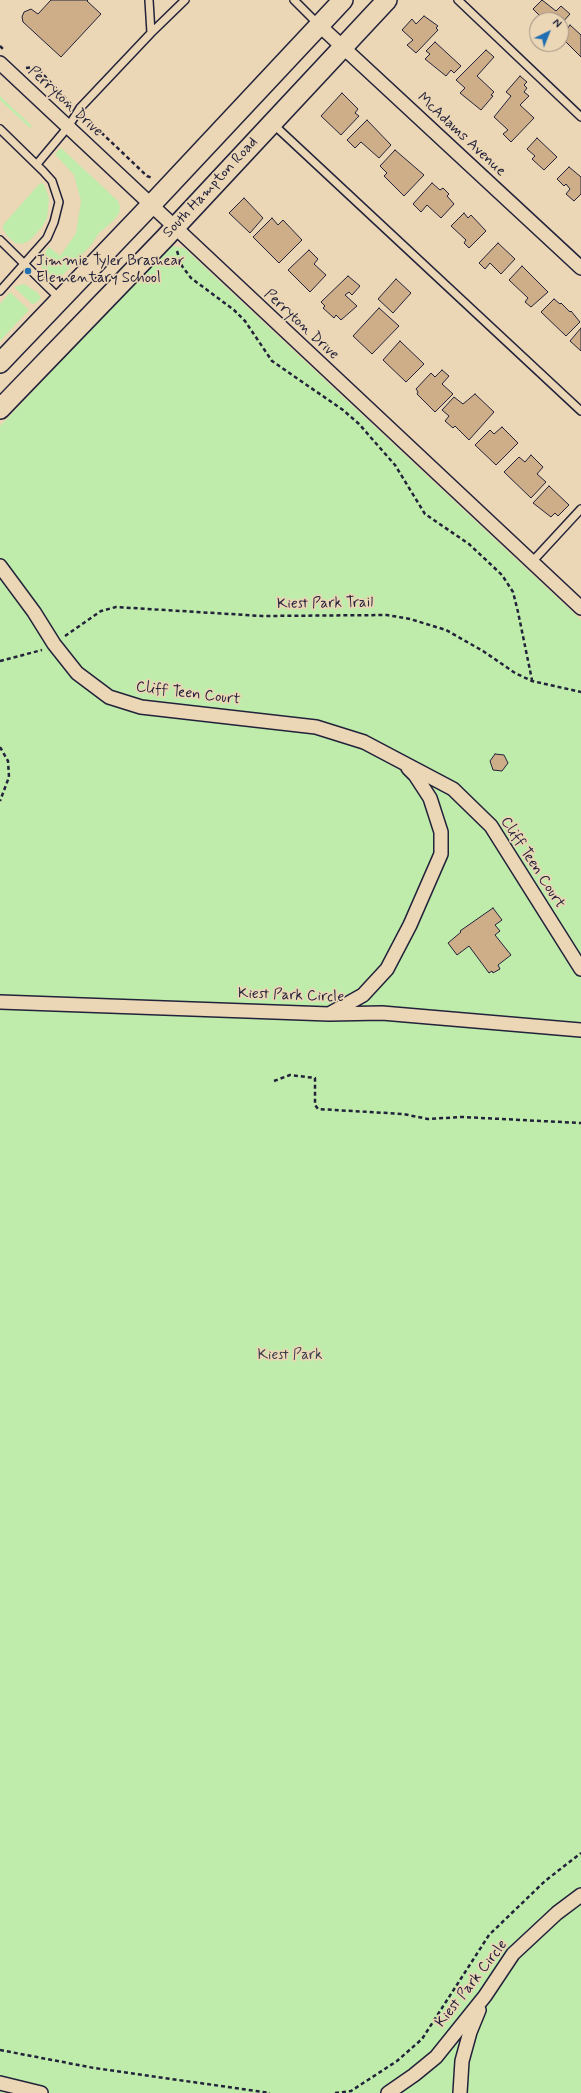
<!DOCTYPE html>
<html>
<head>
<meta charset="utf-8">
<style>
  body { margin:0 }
  #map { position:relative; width:581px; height:2093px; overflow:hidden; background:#ebd6b5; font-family:Mynerve,sans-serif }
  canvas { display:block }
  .north { position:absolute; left:529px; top:12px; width:40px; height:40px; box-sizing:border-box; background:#ebd6b5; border:1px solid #9b8e84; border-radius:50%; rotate:43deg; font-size:11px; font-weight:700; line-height:16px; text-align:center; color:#22223b }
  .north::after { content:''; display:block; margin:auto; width:14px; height:18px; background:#1f6fb2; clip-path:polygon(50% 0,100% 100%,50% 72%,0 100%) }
</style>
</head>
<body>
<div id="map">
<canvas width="581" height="2093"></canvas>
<div class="north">N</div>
</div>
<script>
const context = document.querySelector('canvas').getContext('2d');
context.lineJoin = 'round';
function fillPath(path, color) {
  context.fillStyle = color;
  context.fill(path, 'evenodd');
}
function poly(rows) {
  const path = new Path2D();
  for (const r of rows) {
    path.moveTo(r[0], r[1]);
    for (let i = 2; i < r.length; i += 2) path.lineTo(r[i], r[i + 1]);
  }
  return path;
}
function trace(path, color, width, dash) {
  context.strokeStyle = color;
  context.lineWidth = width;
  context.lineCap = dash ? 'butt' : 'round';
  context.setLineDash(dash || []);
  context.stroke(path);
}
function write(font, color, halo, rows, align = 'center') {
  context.font = font + ' Mynerve,sans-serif';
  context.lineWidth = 3.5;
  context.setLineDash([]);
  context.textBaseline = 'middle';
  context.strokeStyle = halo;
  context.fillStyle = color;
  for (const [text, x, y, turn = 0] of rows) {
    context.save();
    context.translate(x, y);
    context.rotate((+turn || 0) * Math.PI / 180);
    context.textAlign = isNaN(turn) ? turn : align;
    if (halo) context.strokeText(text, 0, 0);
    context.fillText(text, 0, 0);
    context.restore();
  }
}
const green = poly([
  [0,96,32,126,30,128,0,100],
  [61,148,118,201,120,207,119,213,114,220,98,234,92,244,58,280,53,279,42,268,43,255,49,247,60,256,68,245,76,233,81,201,74,175,55,154],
  [40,183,44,184,49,198,47,218,42,227,29,241,22,244,15,243,7,236,3,229,3,225],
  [170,246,184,248,581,620,581,2093,0,2093,0,426],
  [24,284,38,293,41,298,36,303,32,304,14,287],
  [10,292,29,310,0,341,0,304]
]);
const building = poly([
  [51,0,88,0,87,1,101,14,61,57,23,22,22,17,24,12,31,9,38,14,51,0],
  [542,0,556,11,561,6,570,14,561,24,561,20,544,20,533,9,542,0],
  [424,16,438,26,436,28,438,30,416,53,407,45,413,40,402,30,412,19,416,24,424,16],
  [570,25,581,35,581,57,561,37,570,25],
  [435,42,461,66,454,73,451,70,446,76,425,59,430,54,426,51,435,42],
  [486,50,494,57,477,76,494,92,491,95,493,96,481,110,460,93,465,88,456,80,486,50],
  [520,76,527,82,524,85,527,88,524,92,529,96,520,105,534,118,511,142,503,134,508,130,494,117,511,96,506,92,520,76],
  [342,93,358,109,355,113,359,116,341,135,321,116,342,93],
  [367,120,391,145,379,158,361,142,355,148,347,140,367,120],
  [537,138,557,157,544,170,532,159,535,156,527,149,537,138],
  [395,150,424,175,404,196,384,176,387,173,380,166,395,150],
  [569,167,581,177,581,194,574,201,566,194,570,189,566,184,564,186,557,179,569,167],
  [432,183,440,190,443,188,449,194,447,196,454,204,441,218,427,205,421,212,413,204,432,183],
  [244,198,263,218,250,233,229,213,244,198],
  [464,213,468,218,471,215,486,231,469,248,464,243,466,240,451,226,464,213],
  [272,218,278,225,283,220,302,240,279,263,253,237,272,218],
  [498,243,515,259,501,274,490,263,485,269,479,263,498,243],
  [309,250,318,259,314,264,326,275,310,292,288,270,309,250],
  [522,266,548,292,531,307,525,302,528,298,509,280,522,266],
  [348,276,360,286,352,295,349,292,345,295,357,306,341,320,336,315,334,318,323,308,325,306,321,302,348,276],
  [396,279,411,293,393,313,378,299,396,279],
  [554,299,560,304,561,303,570,312,571,311,580,322,566,336,541,312,554,299],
  [379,308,399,326,372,354,353,336,379,308],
  [581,328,581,351,570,341,581,328],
  [400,341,424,364,406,382,383,360,400,341],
  [442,370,449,376,442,384,453,394,435,412,417,394,418,392,416,389,431,373,435,377,442,370],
  [475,394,494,412,469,440,455,426,453,428,445,421,449,416,442,410,454,397,463,404,475,394],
  [502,427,518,443,496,465,475,445,490,430,494,434,502,427],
  [531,455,543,467,537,474,546,482,531,498,504,472,519,457,525,462,531,455],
  [549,486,569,505,558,516,555,513,551,517,533,503,549,486],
  [495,754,504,755,508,763,502,771,493,770,490,761,495,754],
  [493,908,502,920,495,925,500,931,495,935,511,955,498,965,500,969,493,973,492,971,489,973,469,946,457,955,448,943,461,932,460,931,493,908]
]);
const path = poly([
  [0,46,4,50],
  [26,68,34,67,38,69,71,104],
  [86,118,147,176,152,178],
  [177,251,182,266,191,278,234,310,245,321,272,361,343,410,359,424,395,465,425,514,469,544,502,575,513,592,518,612,532,680],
  [65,636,101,611,116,607,262,616,387,615,410,619,446,630,483,651,515,673,532,681,581,692],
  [0,661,42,650],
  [0,747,8,761,9,777,0,801],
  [274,1081,290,1075,315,1078,315,1105,318,1109,403,1114,428,1119,462,1117,581,1123],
  [0,2050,94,2068,270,2093],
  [335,2093,351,2091,397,2061,422,2039,489,1935,545,1881,581,1853]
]);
const service = poly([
  [149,0,151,33,185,0],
  [294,0,319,25],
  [458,0,581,117],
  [273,124,581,411],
  [0,129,43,171,52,181,59,202,54,222,47,238,0,291],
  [37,164,68,127,80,108,151,33],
  [0,240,60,299],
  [531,563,581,509]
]);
const minor = poly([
  [319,25,581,268],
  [0,63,581,608],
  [0,566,34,612,54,644,77,673,109,697,141,707,316,727,364,742,453,789,491,826,581,969],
  [0,1002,329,1014,382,1013,581,1030],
  [331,1013,363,995,387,969,410,925,441,854,441,832,430,798,415,775,408,768],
  [0,2083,41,2093],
  [388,2093,414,2075,436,2057,485,1996,513,1954,557,1913,581,1895],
  [460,2093,462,2061,470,2032,479,2010]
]);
const secondary = poly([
  [0,363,151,205,343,0],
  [0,409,164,239,387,0]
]);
const markers = [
  [28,271,4,"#1f6fb2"]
];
const streetNames = [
  ["Perryton Drive",65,102,43],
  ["McAdams Avenue",461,135,43],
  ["South Hampton Road",211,188,-47],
  ["Perryton Drive",301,325,43],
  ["Kiest Park Trail",325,604,-1],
  ["Cliff Teen Court",188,694,7],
  ["Cliff Teen Court",532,863,57],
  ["Kiest Park Circle",291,996,2],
  ["Kiest Park Circle",472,1984,-52]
];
const poiNames = [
  ["Jimmie Tyler Brashear",36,262],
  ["Elementary School",36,279]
];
const parkNames = [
  ["Kiest Park",290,1356]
];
fillPath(green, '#bfecaa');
fillPath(building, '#cdae89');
trace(building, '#22223b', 1);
trace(service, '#22223b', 10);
trace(minor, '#22223b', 16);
trace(secondary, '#22223b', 22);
trace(path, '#22223b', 2.5, [4, 3]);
trace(service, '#ebd6b5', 7);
trace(minor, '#ebd6b5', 13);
trace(secondary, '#ebd6b5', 19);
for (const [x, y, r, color] of markers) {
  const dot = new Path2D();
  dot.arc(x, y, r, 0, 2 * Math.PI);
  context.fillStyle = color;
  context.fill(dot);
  trace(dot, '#ebd6b5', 1.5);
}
write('15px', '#22223b', '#ebd6b5', streetNames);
write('15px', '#22223b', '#ebd6b5', poiNames, 'left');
write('15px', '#3a404c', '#ebd6b5', parkNames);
</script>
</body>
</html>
